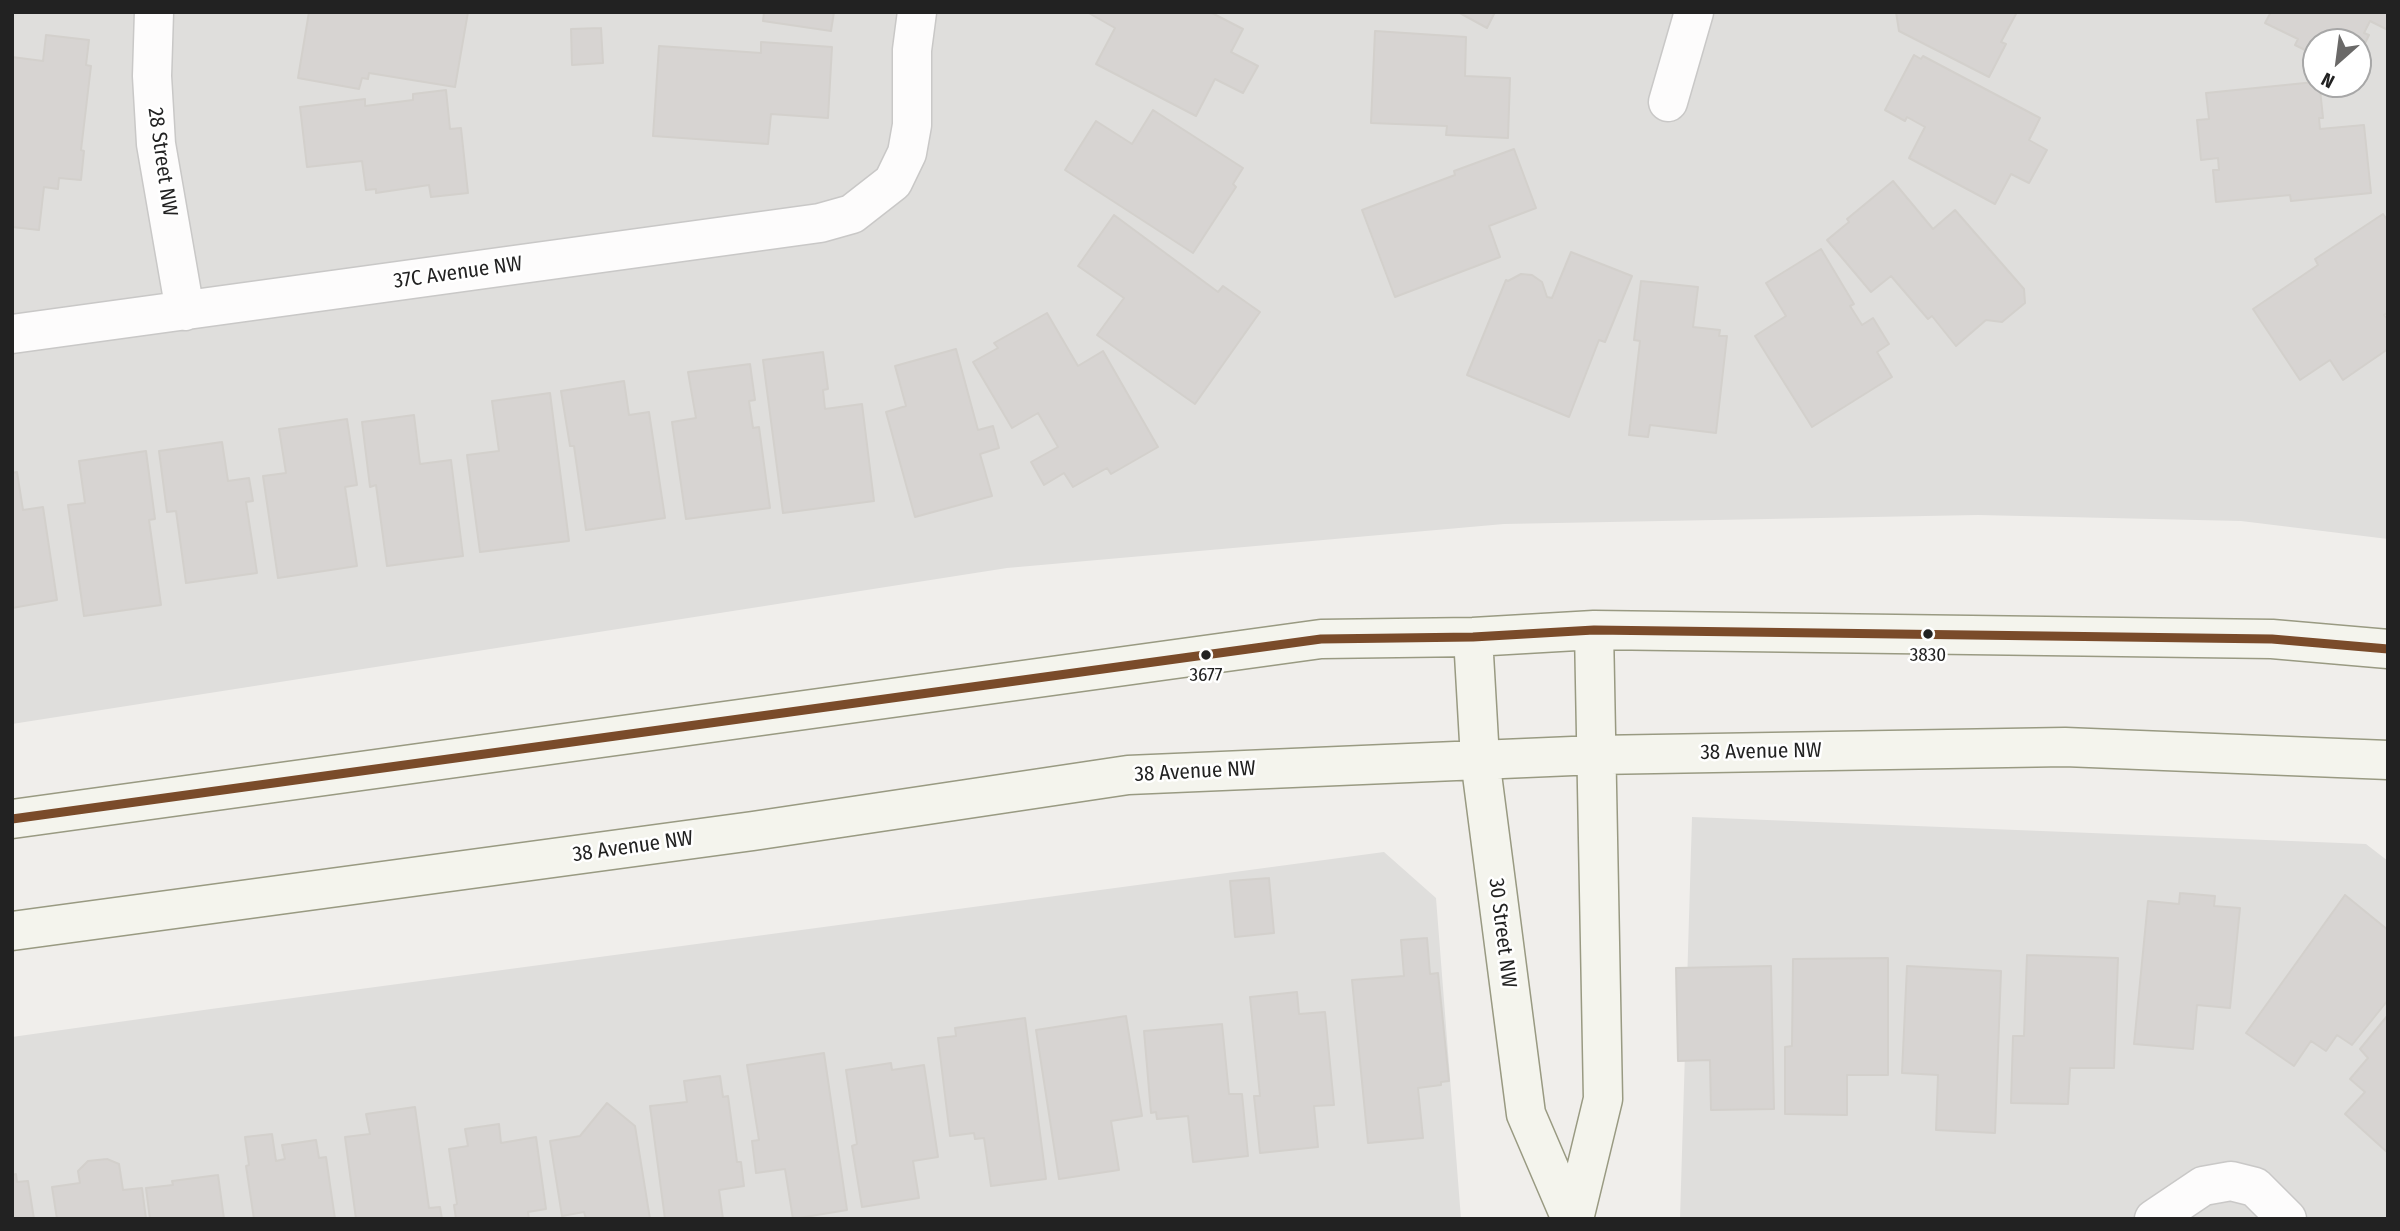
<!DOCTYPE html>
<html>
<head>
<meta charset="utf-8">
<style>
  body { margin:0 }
  #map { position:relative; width:2400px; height:1231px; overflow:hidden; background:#f0eeeb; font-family:"Fira Sans Condensed",sans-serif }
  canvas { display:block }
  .frame { position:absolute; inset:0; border:14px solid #222; pointer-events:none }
  .north { position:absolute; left:2302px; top:28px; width:70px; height:70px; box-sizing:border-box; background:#fff; border:2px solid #a7a7a7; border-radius:50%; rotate:208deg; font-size:19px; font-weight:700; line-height:28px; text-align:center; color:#222 }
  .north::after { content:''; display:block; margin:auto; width:24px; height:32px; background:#6a6968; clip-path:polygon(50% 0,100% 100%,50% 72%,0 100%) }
</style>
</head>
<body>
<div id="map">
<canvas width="2400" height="1231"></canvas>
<div class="frame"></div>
<div class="north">N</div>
</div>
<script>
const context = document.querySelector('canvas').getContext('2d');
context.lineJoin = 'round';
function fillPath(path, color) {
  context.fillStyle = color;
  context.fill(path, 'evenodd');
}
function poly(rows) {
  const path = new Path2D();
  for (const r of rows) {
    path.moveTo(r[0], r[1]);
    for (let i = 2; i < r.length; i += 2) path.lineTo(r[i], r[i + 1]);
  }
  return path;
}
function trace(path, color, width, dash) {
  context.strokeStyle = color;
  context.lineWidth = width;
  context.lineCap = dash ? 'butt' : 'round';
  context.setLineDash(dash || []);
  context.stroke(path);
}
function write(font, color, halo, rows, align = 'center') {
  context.font = font + ' "Fira Sans Condensed",sans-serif';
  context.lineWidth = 5;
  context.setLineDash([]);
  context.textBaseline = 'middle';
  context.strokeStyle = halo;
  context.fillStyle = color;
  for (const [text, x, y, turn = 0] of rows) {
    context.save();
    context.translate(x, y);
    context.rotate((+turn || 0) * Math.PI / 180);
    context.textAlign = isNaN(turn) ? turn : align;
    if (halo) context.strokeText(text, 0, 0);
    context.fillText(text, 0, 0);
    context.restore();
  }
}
const residential = poly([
  [12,12,2388,12,2388,539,2241,521,1978,515,1504,524,1007,568,12,724],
  [2316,42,2358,42,2358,84,2316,84],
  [1692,817,2366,844,2388,861,2388,1219,1680,1219],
  [1384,852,1436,898,1461,1219,12,1219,12,1037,211,1009]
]);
const building = poly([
  [309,12,468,12,455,87,369,73,368,79,362,78,359,89,298,78,309,12],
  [764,12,834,12,831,31,763,21,764,12],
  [1087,12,1210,12,1243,29,1231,52,1258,66,1243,93,1215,79,1196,116,1096,64,1115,28,1087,12],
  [1458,12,1495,12,1487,28,1458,12],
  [1896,12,2017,12,2001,42,2006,44,1989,77,1899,31,1896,12],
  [2271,12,2388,12,2388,30,2370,21,2364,33,2369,35,2358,58,2358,42,2316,42,2316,52,2313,54,2295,45,2298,39,2265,23,2271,12],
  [601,28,603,63,572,65,571,29,601,28],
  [1375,31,1466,37,1465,76,1510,78,1508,138,1446,135,1447,126,1371,123,1375,31],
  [46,35,89,40,86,65,91,66,81,150,84,151,81,180,59,178,58,189,44,187,39,230,12,227,12,57,43,61,46,35],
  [761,42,832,47,828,118,771,114,768,144,653,136,659,46,761,53,761,42],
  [1914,55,1921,59,1923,56,2040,118,2029,140,2047,150,2029,183,2011,174,1995,204,1909,158,1925,127,1907,117,1905,121,1885,110,1914,55],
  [2315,82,2316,89,2320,89,2323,118,2319,118,2320,129,2364,125,2371,193,2291,201,2290,195,2216,202,2213,170,2219,170,2218,158,2201,160,2197,120,2209,119,2206,93,2315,82],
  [446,90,450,129,461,128,468,193,431,197,429,185,376,193,376,189,366,190,362,161,307,167,300,107,365,99,365,106,413,100,413,94,446,90],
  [1153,110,1243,168,1233,184,1236,187,1193,253,1065,170,1096,121,1132,144,1153,110],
  [1514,149,1536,208,1489,226,1500,257,1395,297,1362,210,1455,175,1454,171,1514,149],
  [1893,181,1933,229,1955,210,2024,289,2025,303,2002,322,1986,320,1956,346,1932,316,1928,319,1891,276,1871,292,1827,240,1849,222,1847,219,1893,181],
  [2383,214,2388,221,2388,312,2384,315,2388,320,2388,349,2343,380,2330,360,2300,380,2253,309,2318,265,2315,259,2383,214],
  [1114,215,1218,292,1223,286,1260,312,1195,404,1097,335,1124,298,1078,266,1114,215],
  [1821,249,1854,304,1850,306,1862,325,1873,318,1889,344,1877,352,1892,377,1812,427,1755,336,1786,316,1766,283,1821,249],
  [1571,252,1632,276,1605,342,1599,340,1569,417,1467,375,1506,280,1508,281,1521,274,1532,275,1542,282,1547,297,1552,298,1571,252],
  [1641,281,1698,287,1693,327,1720,330,1719,336,1727,336,1716,433,1650,425,1648,437,1629,435,1640,341,1634,340,1641,281],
  [1047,313,1078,366,1103,351,1158,447,1111,474,1107,468,1073,487,1064,473,1044,485,1031,462,1058,447,1038,413,1012,428,973,362,998,348,994,343,1047,313],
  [956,349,978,430,993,426,999,448,980,454,992,496,915,517,886,412,906,406,895,366,956,349],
  [823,352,828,389,823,390,825,409,862,404,874,501,783,513,763,360,823,352],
  [750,364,755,400,749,401,753,428,759,427,770,508,686,519,672,422,696,418,688,372,750,364],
  [624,381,629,415,649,412,665,518,586,530,574,446,570,446,561,391,624,381],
  [550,393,569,541,480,552,467,455,499,451,492,401,550,393],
  [414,415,420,464,451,460,463,556,387,566,376,485,370,487,362,422,414,415],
  [347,419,357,485,345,487,357,566,278,578,263,476,286,473,279,429,347,419],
  [222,442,228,481,249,478,253,501,246,502,257,573,186,583,176,511,167,512,159,451,222,442],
  [146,451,155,519,149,520,161,605,84,616,68,505,85,503,79,461,146,451],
  [17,472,23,510,43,507,57,600,12,608,12,473,17,472],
  [1269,878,1274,933,1235,937,1230,881,1269,878],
  [2180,893,2215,896,2214,906,2240,908,2230,1008,2197,1005,2193,1049,2134,1044,2148,901,2179,904,2180,893],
  [2345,895,2388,930,2388,1000,2352,1045,2337,1035,2326,1051,2311,1041,2294,1066,2246,1033,2345,895],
  [1427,938,1430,974,1438,973,1449,1081,1441,1082,1441,1085,1418,1088,1423,1138,1368,1143,1352,980,1404,976,1401,940,1427,938],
  [2027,955,2118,958,2114,1068,2070,1068,2068,1104,2011,1103,2013,1036,2024,1036,2027,955],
  [1888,958,1888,1075,1847,1075,1847,1115,1785,1114,1785,1047,1792,1046,1793,959,1888,958],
  [1771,966,1774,1109,1711,1110,1710,1060,1678,1061,1676,968,1771,966],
  [1907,966,2001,971,1995,1133,1936,1130,1938,1075,1902,1073,1907,966],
  [1297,992,1299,1014,1325,1012,1334,1105,1314,1106,1318,1147,1260,1153,1254,1096,1260,1096,1250,997,1297,992],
  [2388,1015,2388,1153,2345,1114,2365,1092,2350,1079,2368,1058,2360,1049,2388,1015],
  [1126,1016,1142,1116,1111,1121,1119,1170,1059,1179,1036,1030,1126,1016],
  [1025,1018,1046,1179,991,1186,984,1138,975,1139,974,1133,950,1136,938,1038,956,1036,955,1028,1025,1018],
  [1222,1024,1229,1094,1242,1094,1248,1156,1193,1162,1188,1116,1157,1119,1156,1112,1151,1113,1144,1031,1222,1024],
  [824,1053,847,1210,793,1219,785,1169,756,1173,752,1141,759,1140,747,1065,824,1053],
  [891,1063,892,1070,924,1065,938,1157,913,1161,919,1198,862,1207,852,1146,857,1144,846,1070,891,1063],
  [720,1076,723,1097,728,1096,737,1162,741,1162,744,1186,719,1190,723,1219,665,1219,650,1106,687,1102,684,1081,720,1076],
  [607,1103,635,1126,650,1219,586,1219,584,1212,562,1216,550,1141,580,1136,607,1103],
  [415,1107,429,1208,440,1207,442,1219,356,1219,345,1137,370,1134,366,1114,415,1107],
  [499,1124,501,1143,536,1137,546,1209,528,1212,529,1219,456,1219,454,1205,457,1204,449,1149,468,1146,465,1129,499,1124],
  [272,1134,276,1161,285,1159,282,1145,316,1140,319,1158,326,1157,335,1219,254,1219,246,1166,249,1165,245,1137,272,1134],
  [107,1159,119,1164,123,1190,142,1188,146,1219,57,1219,52,1187,80,1183,78,1171,88,1161,107,1159],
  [16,1174,17,1182,28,1181,34,1219,12,1219,12,1175,16,1174],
  [218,1175,224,1219,150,1219,146,1188,173,1185,172,1181,218,1175]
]);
const street = poly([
  [154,12,152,76,156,144,185,311],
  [1668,102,1694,12],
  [12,334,820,223,852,214,893,182,907,153,912,125,912,50,917,12],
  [2154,1219,2203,1186,2231,1181,2255,1187,2287,1219]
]);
const secondary = poly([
  [1473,637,1480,759,1526,1114,1571,1219],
  [12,819,1321,639,1473,637,1594,630,2272,639,2388,649],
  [12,931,753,831,1128,775,1596,755,2065,747,2388,760],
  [1574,1219,1603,1099,1594,630]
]);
const bus1 = poly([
  [12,819,1321,639,1473,637,1594,630,2272,639,2388,649]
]);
const markers = [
  [1928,634,6,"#222"],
  [1206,655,6,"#222"]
];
const busNames = [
  ["3830",1928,656],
  ["3677",1206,676]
];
const streetNames = [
  ["28 Street NW",162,162,82],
  ["37C Avenue NW",458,273,-8],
  ["38 Avenue NW",1761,752,-1],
  ["38 Avenue NW",1195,772,-3],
  ["38 Avenue NW",633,847,-8],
  ["30 Street NW",1502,933,83]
];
fillPath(residential, '#dfdedc');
fillPath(building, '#d7d4d2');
trace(building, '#d3d0cc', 2);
trace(street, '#c9c8c7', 41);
trace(secondary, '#999a82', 41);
trace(street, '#fdfcfc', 38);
trace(secondary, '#f4f4ed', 38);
trace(bus1, '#7a4b2a', 9);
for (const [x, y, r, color] of markers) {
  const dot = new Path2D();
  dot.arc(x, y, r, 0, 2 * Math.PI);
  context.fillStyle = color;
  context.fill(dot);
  trace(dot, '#fff', 2.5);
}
write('19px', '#222', '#fff', busNames);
write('21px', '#222', '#fff', streetNames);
</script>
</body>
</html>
